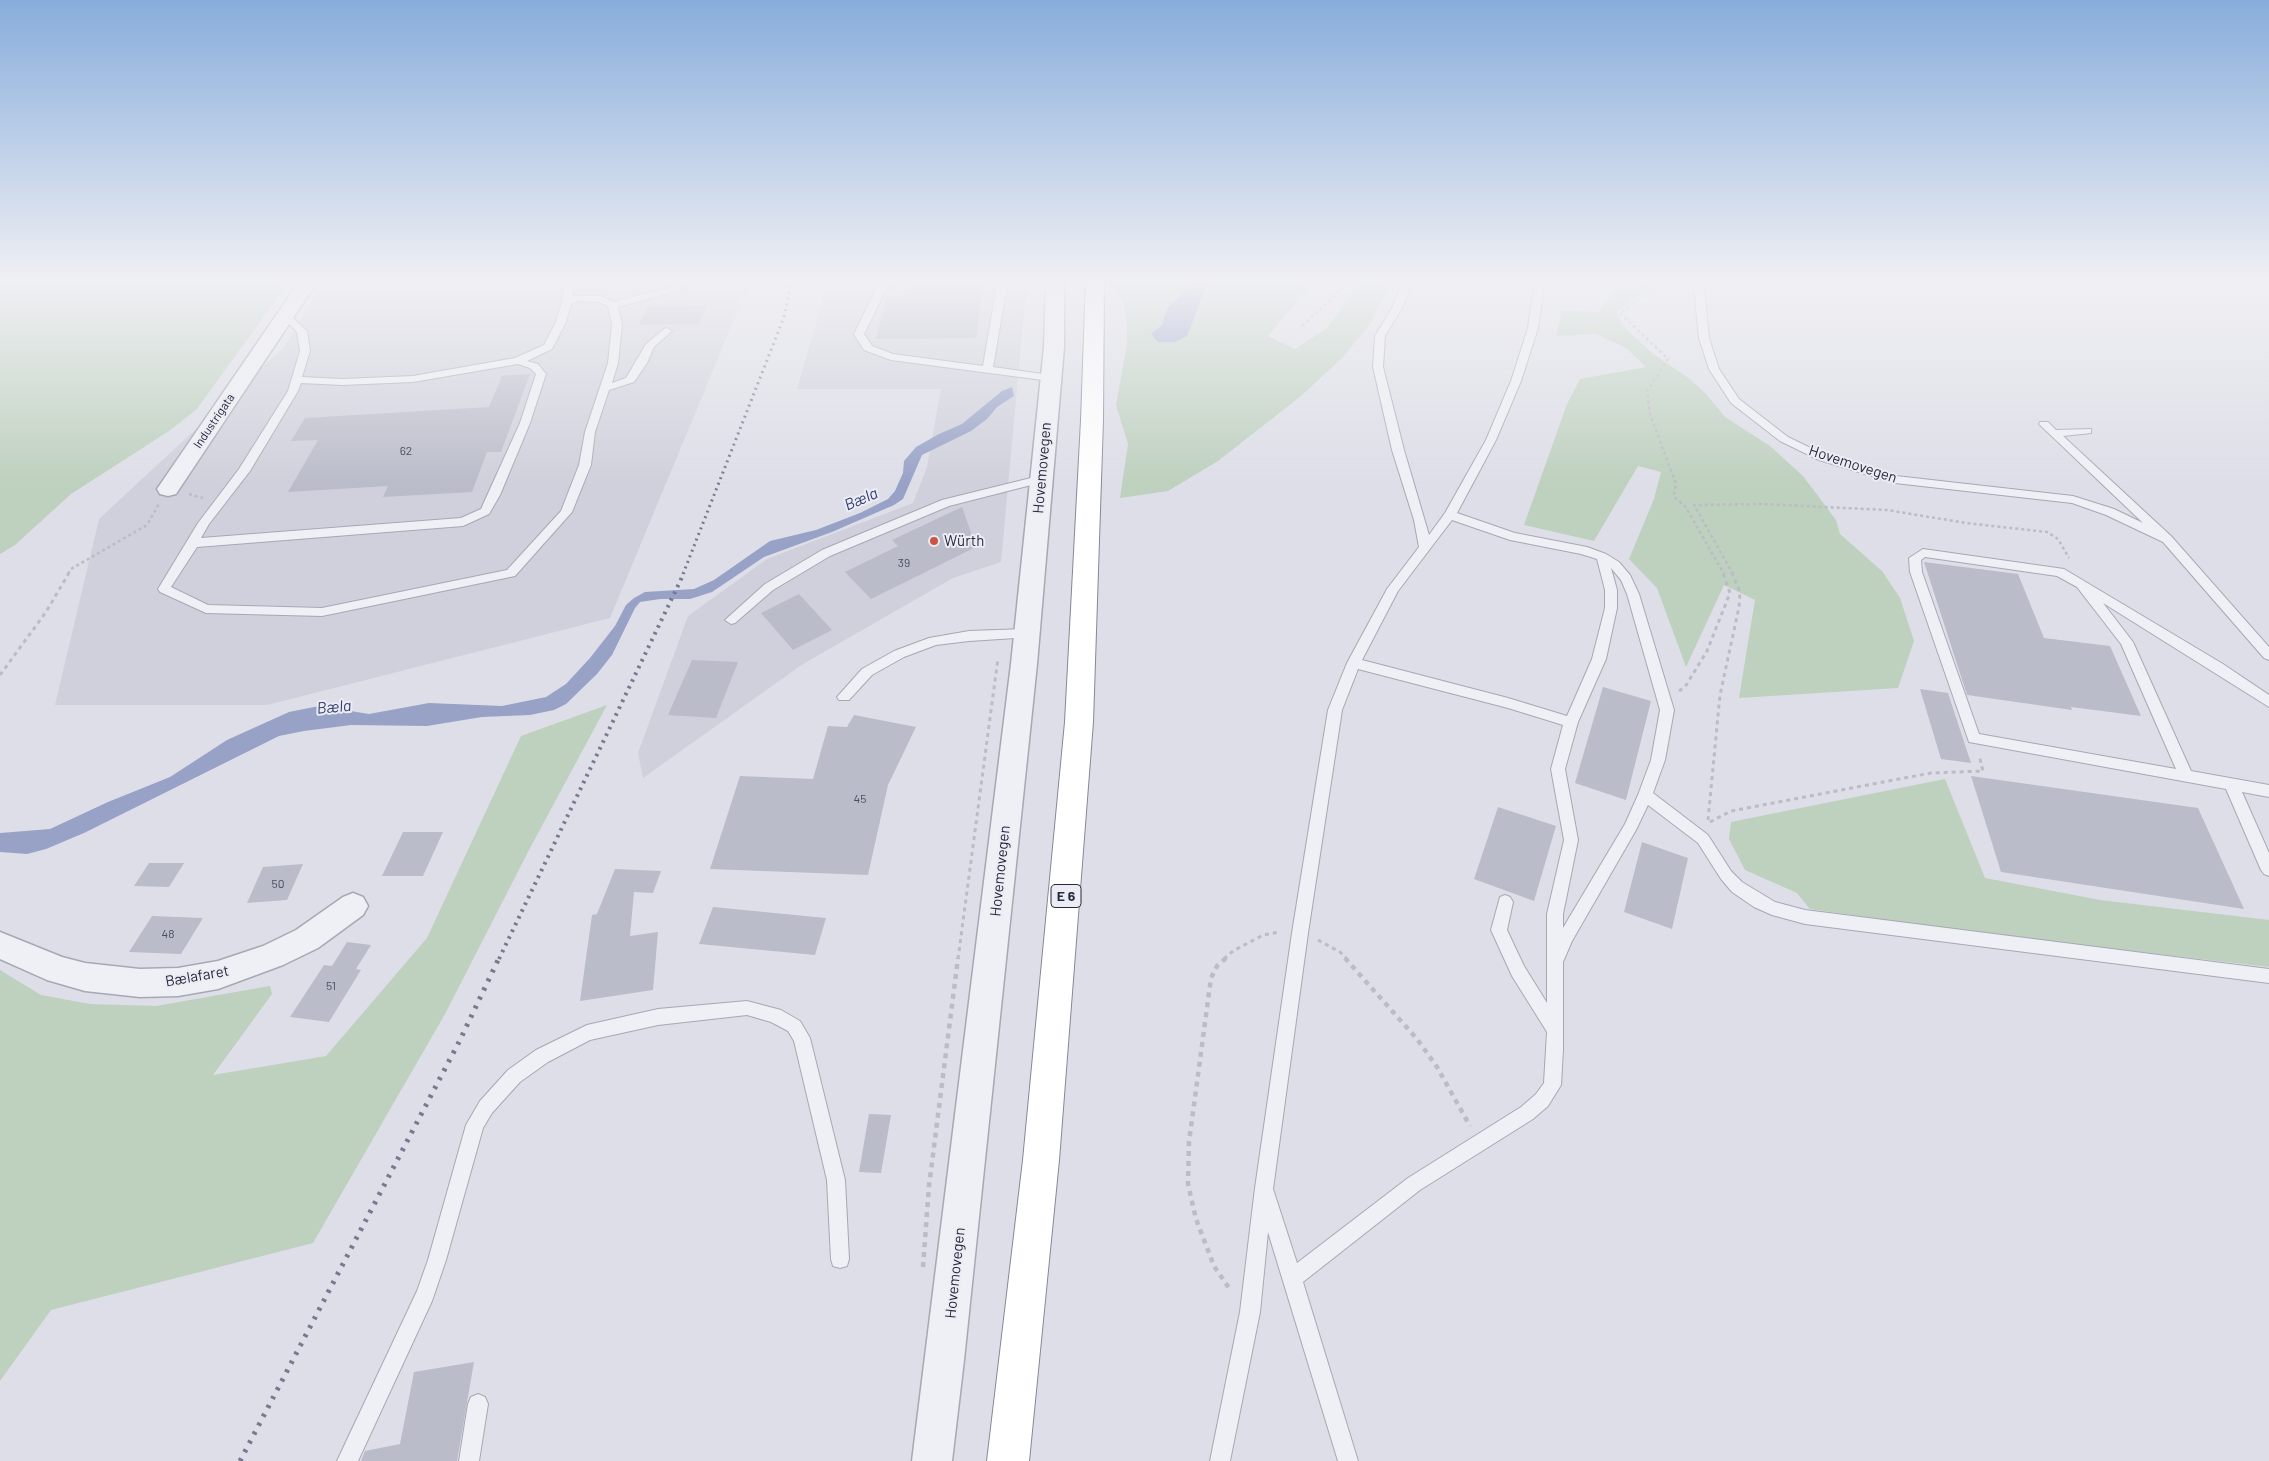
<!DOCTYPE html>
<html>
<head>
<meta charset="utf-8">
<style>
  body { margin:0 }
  canvas { display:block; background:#dddee7 }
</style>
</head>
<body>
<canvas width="2269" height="1461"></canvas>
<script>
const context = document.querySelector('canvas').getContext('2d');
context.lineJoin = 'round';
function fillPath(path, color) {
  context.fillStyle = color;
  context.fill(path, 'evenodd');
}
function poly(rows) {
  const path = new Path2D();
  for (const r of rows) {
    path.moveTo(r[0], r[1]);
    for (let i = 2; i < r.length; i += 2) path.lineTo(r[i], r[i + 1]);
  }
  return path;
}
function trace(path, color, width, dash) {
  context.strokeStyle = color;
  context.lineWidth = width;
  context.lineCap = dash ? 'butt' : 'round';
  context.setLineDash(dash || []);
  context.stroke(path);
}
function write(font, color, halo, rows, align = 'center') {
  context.font = font + ' Barlow,sans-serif';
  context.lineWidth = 4;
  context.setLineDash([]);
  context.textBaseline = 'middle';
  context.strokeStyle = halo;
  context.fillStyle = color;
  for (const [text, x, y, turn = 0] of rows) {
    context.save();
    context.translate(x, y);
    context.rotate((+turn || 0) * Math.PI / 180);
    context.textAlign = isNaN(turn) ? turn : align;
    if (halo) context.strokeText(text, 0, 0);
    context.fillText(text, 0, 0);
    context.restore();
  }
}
const built = poly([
  [325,279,751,279,610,618,267,705,55,705,99,519,284,347],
  [829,279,1027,279,1001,562,953,578,803,664,643,778,638,753,688,616,767,559,913,503,927,467,941,389,797,389]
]);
const green = poly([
  [0,279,291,279,197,409,169,431,71,494,15,545,0,554],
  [1111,279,1316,279,1268,336,1295,349,1327,328,1362,279,1392,279,1370,324,1342,358,1301,396,1218,461,1168,491,1120,498,1128,444,1116,405,1127,344,1127,326,1123,301,1111,286],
  [1633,279,1654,279,1651,287,1616,312,1623,326,1652,353,1690,379,1707,395,1725,417,1770,446,1803,476,1836,520,1840,534,1882,571,1900,598,1914,641,1898,688,1739,698,1755,600,1724,585,1686,667,1657,588,1629,559,1654,499,1661,472,1638,466,1594,541,1524,525,1567,404,1580,379,1646,367,1626,348,1596,334,1556,336,1562,311,1599,312,1615,290,1634,288],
  [607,705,529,850,445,1014,313,1243,51,1310,0,1381,0,970,41,995,90,1004,156,1006,270,986,272,994,213,1075,326,1056,427,938,521,736],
  [1945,779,1985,878,2100,900,2269,920,2269,967,1963,931,1810,909,1797,893,1745,870,1729,839,1731,822]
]);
const water = poly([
  [1196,279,1209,279,1187,336,1175,342,1158,342,1151,334,1162,325,1167,309],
  [1012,387,1014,396,997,407,987,419,971,431,922,455,903,499,894,505,832,532,764,557,712,592,690,599,660,599,640,602,635,608,612,655,597,674,566,704,554,710,530,715,482,717,427,726,351,725,304,731,279,736,84,833,46,849,27,854,0,852,0,833,50,829,108,802,170,777,227,740,289,712,319,706,369,714,429,703,502,706,546,697,566,684,590,658,615,626,626,605,634,598,645,592,694,589,714,580,770,541,816,530,860,513,888,499,895,491,903,473,904,461,916,447,939,434,962,424,1002,391]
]);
const building = poly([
  [983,285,976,338,876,339,887,296,910,296,912,286],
  [707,305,699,324,639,325,648,306],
  [530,374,501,452,487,452,472,492,383,497,388,486,288,492,318,440,291,441,305,418,489,407,502,376],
  [962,507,976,547,871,599,845,572,898,546,892,540],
  [1924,562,2018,574,2044,638,2110,646,2141,716,2071,707,2072,710,1967,695],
  [799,594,832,630,793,650,761,613],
  [692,660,738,662,716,718,668,715],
  [1603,687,1651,701,1626,800,1575,783],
  [1920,689,1948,693,1971,763,1941,759],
  [854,715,916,727,888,785,868,875,710,869,740,776,813,779,828,726,847,727],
  [1971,776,2198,808,2244,909,2001,872],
  [1498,807,1556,826,1534,901,1474,879],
  [403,832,443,832,423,876,382,876],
  [1642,842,1688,858,1672,929,1624,912],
  [149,863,184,863,169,887,134,886],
  [303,864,287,900,247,903,263,867],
  [615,869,661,871,653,893,634,892,630,936,658,932,653,990,580,1001,592,915,597,914],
  [713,907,826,918,815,955,699,944],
  [152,916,203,918,181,954,129,952],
  [347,942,371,945,356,969,361,970,329,1022,290,1017,324,965,332,966],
  [869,1114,891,1115,881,1173,859,1172],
  [474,1362,457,1461,361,1461,365,1451,400,1444,414,1372]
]);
const pathFar2 = poly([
  [1659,279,1659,284,1651,291,1620,313,1668,359,1647,391,1650,414,1676,484,1674,493,1676,499,1685,506,1724,574],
  [1302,326,1353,279],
  [189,494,203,498],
  [68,574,71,569,147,525,159,504],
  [1733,574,1694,505,1761,504,1887,510,1966,523,2047,532,2058,539,2069,558]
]);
const pathFar1 = poly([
  [0,675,46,612,69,573],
  [1679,691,1685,687,1707,651,1730,593,1723,573],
  [1708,820,1720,695,1739,607,1740,592,1732,573],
  [1710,822,1731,811,1931,773,1983,771,1979,755],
  [1318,940,1340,952,1347,959],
  [958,959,998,658],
  [1224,959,1233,951,1263,935,1280,932]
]);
const path = poly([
  [1226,958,1217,966,1211,978,1189,1142,1188,1184,1196,1219,1214,1266,1231,1291],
  [1345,958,1417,1039,1437,1067,1470,1126],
  [923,1267,929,1186,958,958]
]);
const lane = poly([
  [565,279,575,279,572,296,601,296,614,302,671,287,680,279,691,279,677,291,618,307,622,324,618,363,612,383,626,378,646,344,664,329,667,328,672,331,654,347,647,363,634,382,609,390,595,432,591,465,572,512,515,576,322,616,206,613,160,592,158,589,198,523,239,469,288,391,300,351,297,332,283,318,283,314,289,314,307,331,310,351,302,377,342,379,413,376,515,358,544,345,556,322,562,302,565,279],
  [578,301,599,302,608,306,612,324,608,363,585,432,579,465,561,511,507,570,322,608,208,605,171,587,197,547,463,526,489,514,500,495,530,423,546,374,538,364,527,361,552,349,566,322,571,304,578,301],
  [518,364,530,368,536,374,520,423,481,509,461,518,201,538,209,524,250,471,298,391,301,383,342,385,413,382,518,364],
  [891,279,904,279,886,289,864,334,872,346,893,354,983,366,998,279,1008,279,993,367,1050,375,1055,378,1050,381,891,360,864,350,854,334,877,287,891,279],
  [1404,279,1414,279,1402,308,1385,336,1383,367,1404,450,1429,535,1445,513,1486,440,1511,381,1528,328,1535,279,1545,279,1538,328,1521,381,1496,440,1457,513,1515,533,1587,547,1606,554,1619,562,1630,575,1639,594,1674,710,1665,760,1653,793,1708,835,1731,871,1742,882,1775,902,1805,910,2269,969,2269,983,1805,924,1772,915,1754,907,1732,892,1721,879,1698,843,1648,805,1636,830,1572,941,1563,962,1563,1049,1561,1085,1548,1106,1533,1119,1420,1190,1303,1282,1358,1461,1338,1461,1268,1232,1260,1312,1230,1461,1210,1461,1240,1312,1255,1188,1292,933,1328,710,1347,663,1387,589,1419,547,1414,520,1392,450,1373,367,1375,336,1392,308,1404,279],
  [1452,520,1510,540,1581,554,1597,559,1605,590,1605,608,1592,659,1567,716,1508,698,1362,660,1398,591,1452,520],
  [1611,568,1621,580,1627,594,1660,710,1651,760,1638,795,1625,824,1563,928,1563,914,1578,840,1565,769,1578,722,1606,659,1617,608,1617,590,1611,568],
  [1358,669,1508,708,1563,725,1551,769,1564,840,1547,914,1547,1003,1524,966,1507,930,1513,902,1510,897,1505,895,1500,897,1491,930,1512,976,1547,1032,1544,1083,1536,1094,1521,1107,1408,1178,1297,1263,1273,1189,1308,933,1342,710,1358,669],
  [1693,279,1703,279,1709,338,1719,369,1739,399,1788,437,1827,456,1896,476,2073,496,2114,509,2143,523,2039,424,2040,422,2048,422,2056,430,2091,429,2091,433,2063,436,2171,536,2269,647,2269,660,2264,658,2163,542,2106,515,2072,503,1895,483,1819,460,1780,441,1731,403,1709,369,1699,338,1693,279],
  [1043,475,1047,477,1049,479,1047,481,949,506,830,556,773,590,735,623,731,624,725,620,765,584,822,550,942,500,1043,475],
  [1923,549,2064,569,2223,664,2269,695,2269,707,2103,603,2133,642,2191,771,2269,785,2269,797,2242,792,2269,853,2269,876,2264,874,2261,870,2226,789,1969,742,1910,572,1909,558,1923,549],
  [1925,557,2057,576,2077,587,2121,644,2176,769,1979,734,1922,572,1921,560,1925,557],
  [1026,629,1031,631,1032,634,1031,637,969,641,936,645,904,657,872,675,849,700,839,700,837,697,862,669,894,651,929,638,969,631,1026,629],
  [747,1001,781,1010,800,1021,810,1038,845,1180,849,1259,847,1266,840,1268,833,1266,831,1259,827,1180,794,1041,788,1031,771,1022,747,1015,658,1025,590,1040,548,1062,520,1082,492,1113,483,1128,446,1260,432,1301,358,1461,337,1461,417,1291,428,1260,466,1125,480,1101,508,1070,536,1050,587,1025,658,1009,747,1001],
  [478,1394,485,1397,488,1404,479,1461,459,1461,468,1404,471,1397,478,1394]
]);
const street = poly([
  [301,279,319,279,176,494,168,496,160,494,157,489,301,279],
  [1046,279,1064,279,1064,347,1037,664,964,1360,952,1461,912,1461,1011,664,1044,347,1046,279],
  [353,893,363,897,368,906,363,915,318,948,283,965,218,989,178,996,140,997,85,991,47,980,0,959,0,932,62,957,85,963,140,969,178,968,218,961,263,946,296,930,343,897,353,893]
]);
const highway = poly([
  [1086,279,1104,279,1103,420,1093,722,1059,1160,1029,1461,987,1461,1023,1160,1065,722,1081,420,1086,279]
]);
const railFar2 = poly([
  [683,574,784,317,792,279]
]);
const railFar1 = poly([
  [499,959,684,573]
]);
const rail = poly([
  [240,1461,460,1040,499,958]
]);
const markers = [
  [934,541,5,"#cb5342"]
];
const farStreetnames = [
  ["Industrigata",214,421,-56]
];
const numberNames = [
  ["62",406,451],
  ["39",904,563],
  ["45",860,799],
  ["50",278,884],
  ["48",168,934],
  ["51",331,986]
];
const shields = [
  [1066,896,30]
];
const shieldNames = [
  ["E 6",1066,896]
];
const streetNames = [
  ["Hovemovegen",1853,464,18],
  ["Hovemovegen",1042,468,-85],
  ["Hovemovegen",1000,871,-84],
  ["Bælafaret",197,976,-10],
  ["Hovemovegen",955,1273,-84]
];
const poiNames = [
  ["Würth",944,541]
];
const waterNames = [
  ["Bæla",861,499,-23],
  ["Bæla",334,707,-5]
];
fillPath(built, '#cfd0db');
fillPath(green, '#bed0be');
fillPath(water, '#98a2c7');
fillPath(building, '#babcc9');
trace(lane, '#a6a8b4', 2);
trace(street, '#a6a8b4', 3);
trace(highway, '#84879d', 2);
trace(pathFar2, '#bbbcc5', 2.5, [3, 3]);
trace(pathFar1, '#bbbcc5', 3, [4, 4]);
trace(path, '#bbbcc5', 4.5, [5, 5]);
fillPath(lane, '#eff0f5');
fillPath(street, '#eff0f5');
fillPath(highway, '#fff');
trace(railFar2, '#777990', 3, [2, 4]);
trace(railFar1, '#777990', 4, [2.5, 5]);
trace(rail, '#777990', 5, [3, 7]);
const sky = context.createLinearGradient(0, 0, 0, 484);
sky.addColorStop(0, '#88addb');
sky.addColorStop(0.58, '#f0f0f4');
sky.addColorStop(1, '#f0f0f400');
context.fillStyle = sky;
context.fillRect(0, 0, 2269, 484);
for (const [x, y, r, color] of markers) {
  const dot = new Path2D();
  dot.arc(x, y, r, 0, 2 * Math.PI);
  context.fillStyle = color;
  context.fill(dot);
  trace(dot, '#ecedf4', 2);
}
write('12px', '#27293d', '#ecedf4', farStreetnames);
write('12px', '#4c4e60', null, numberNames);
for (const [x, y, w] of shields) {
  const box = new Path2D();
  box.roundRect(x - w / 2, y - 11.5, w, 23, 4);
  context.fillStyle = '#ecedf4';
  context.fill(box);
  trace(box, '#27293d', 1);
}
write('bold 14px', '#27293d', null, shieldNames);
write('15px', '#27293d', '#ecedf4', streetNames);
write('15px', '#27293d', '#ecedf4', poiNames, 'left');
write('italic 16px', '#323c70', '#ecedf4', waterNames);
</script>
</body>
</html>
